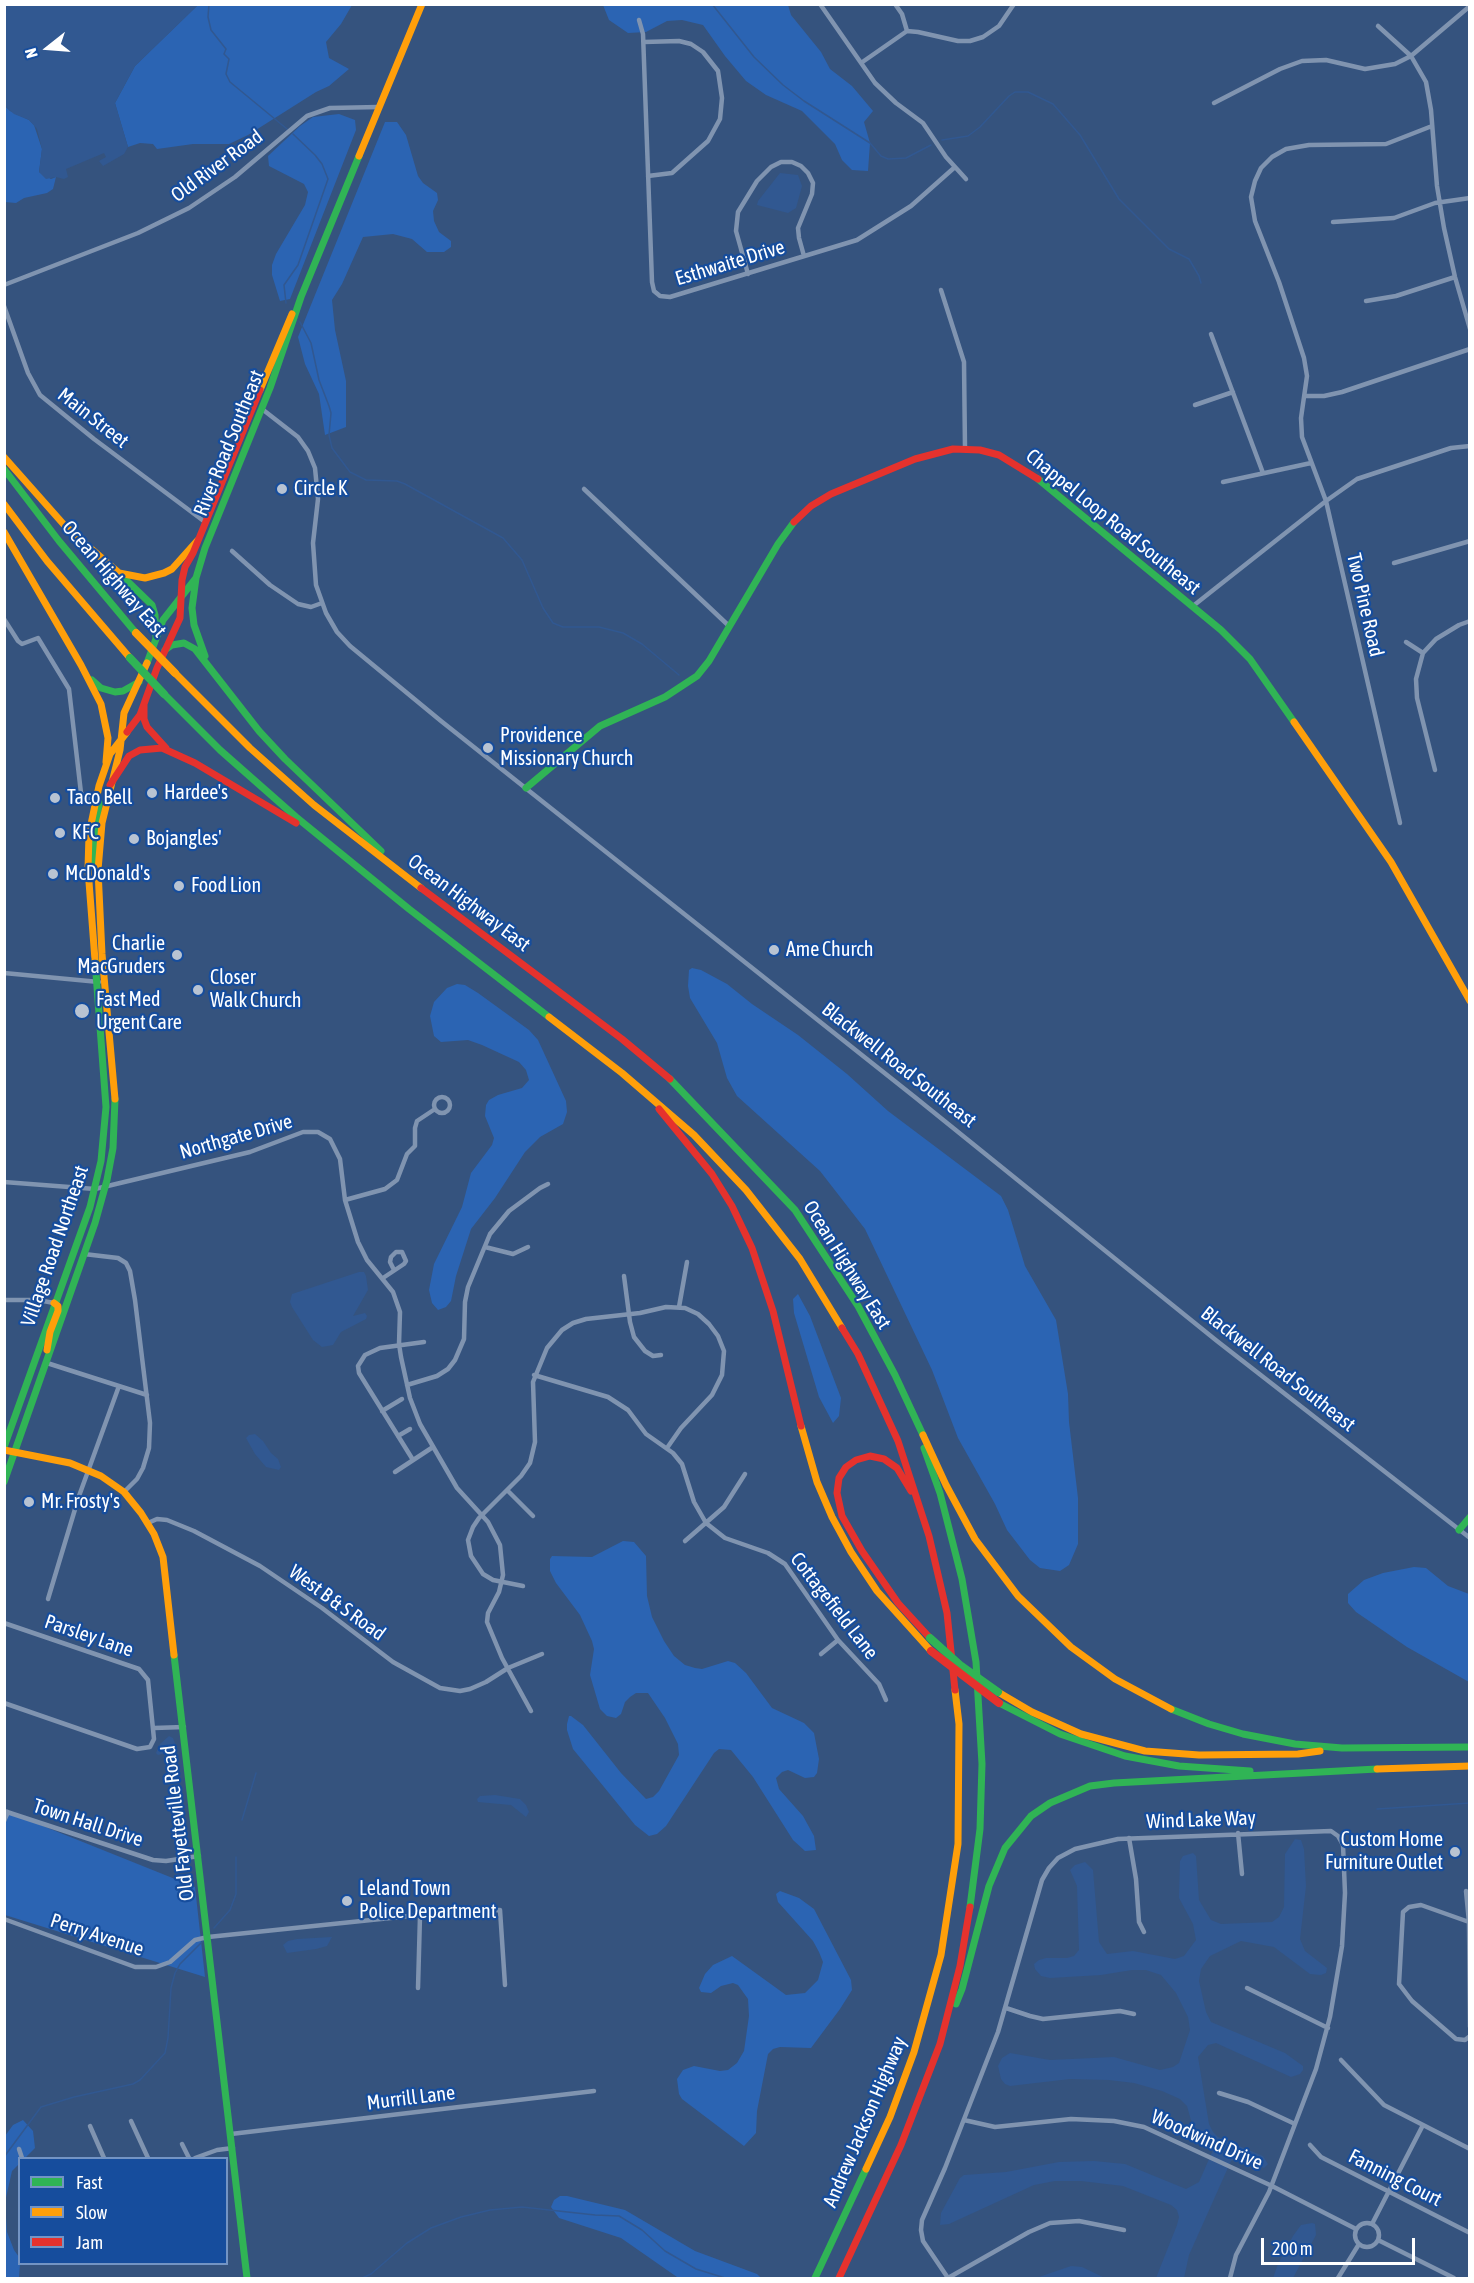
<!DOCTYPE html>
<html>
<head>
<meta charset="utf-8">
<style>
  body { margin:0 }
  #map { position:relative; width:1474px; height:2283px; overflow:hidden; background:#35537e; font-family:"Asap Condensed",sans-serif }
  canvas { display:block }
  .frame { position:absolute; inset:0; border:6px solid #fff; pointer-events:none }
  .legend { position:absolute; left:18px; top:2157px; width:210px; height:108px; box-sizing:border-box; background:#164d9d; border:2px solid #7394c4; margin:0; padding:8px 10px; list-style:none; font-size:18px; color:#fff }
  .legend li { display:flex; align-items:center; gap:12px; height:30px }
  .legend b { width:30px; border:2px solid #7394c4 }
  .north { position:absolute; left:18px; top:18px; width:60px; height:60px; -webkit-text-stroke:4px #164d9d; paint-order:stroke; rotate:253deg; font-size:16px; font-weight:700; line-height:24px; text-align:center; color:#fff }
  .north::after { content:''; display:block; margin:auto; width:21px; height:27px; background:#fff; clip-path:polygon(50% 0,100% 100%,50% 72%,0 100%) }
  .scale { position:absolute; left:1261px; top:2238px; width:154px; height:27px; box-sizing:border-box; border:3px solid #fff; border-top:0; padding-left:8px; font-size:18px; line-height:21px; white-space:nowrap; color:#fff; -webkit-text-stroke:4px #164d9d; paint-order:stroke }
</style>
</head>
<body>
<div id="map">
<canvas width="1474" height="2283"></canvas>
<div class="frame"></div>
<ul class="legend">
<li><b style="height:8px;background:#30b455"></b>Fast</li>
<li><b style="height:8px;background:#ff9f0a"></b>Slow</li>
<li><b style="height:8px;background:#e5322d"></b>Jam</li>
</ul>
<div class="north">N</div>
<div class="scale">200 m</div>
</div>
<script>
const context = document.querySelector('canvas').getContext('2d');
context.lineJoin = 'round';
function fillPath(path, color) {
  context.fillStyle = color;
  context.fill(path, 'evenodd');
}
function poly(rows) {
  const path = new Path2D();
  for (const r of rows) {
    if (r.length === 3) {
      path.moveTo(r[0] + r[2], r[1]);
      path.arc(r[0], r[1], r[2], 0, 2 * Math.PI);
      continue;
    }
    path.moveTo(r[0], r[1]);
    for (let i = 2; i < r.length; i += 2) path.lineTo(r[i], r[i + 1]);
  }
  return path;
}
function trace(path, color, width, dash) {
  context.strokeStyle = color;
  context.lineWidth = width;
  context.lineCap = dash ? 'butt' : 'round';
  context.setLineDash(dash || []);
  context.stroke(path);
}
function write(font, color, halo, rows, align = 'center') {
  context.font = font + ' "Asap Condensed",sans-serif';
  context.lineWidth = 4.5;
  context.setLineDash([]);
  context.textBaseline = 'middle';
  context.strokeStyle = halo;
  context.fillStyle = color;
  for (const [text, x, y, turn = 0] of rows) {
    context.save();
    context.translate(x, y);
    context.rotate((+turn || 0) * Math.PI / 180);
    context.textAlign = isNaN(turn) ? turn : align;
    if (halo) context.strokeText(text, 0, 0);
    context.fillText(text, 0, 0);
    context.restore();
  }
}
const green = poly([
  [198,5,352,5,341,24,326,42,329,58,349,69,329,86,316,92,248,135,229,144,193,144,157,149,153,144,140,143,128,147,115,103,135,66],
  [603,5,788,5,791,15,821,52,830,69,852,86,873,111,864,122,870,143,868,171,852,170,842,160,835,144,802,111,766,95,746,81,725,56,703,25,682,20,667,21,646,32,628,33,609,20],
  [4,105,10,111,29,120,34,125,42,149,39,172,51,179,56,177,53,189,47,193,24,198,16,203,5,202],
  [339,114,355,120,356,130,290,299,280,301,272,275,272,265,276,254,305,205,308,192,304,184,269,166,268,156,300,126,313,117],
  [385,122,397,122,406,135,418,176,423,183,437,193,438,200,433,211,434,221,439,232,451,241,451,247,444,252,427,252,412,239,393,234,363,237,342,284,332,300,335,330,346,381,346,427,325,435,319,394,305,364,298,337],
  [692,968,701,970,727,984,752,1004,798,1035,847,1074,888,1111,1001,1196,1008,1210,1025,1266,1056,1320,1068,1394,1069,1422,1078,1498,1078,1544,1069,1565,1060,1571,1040,1568,1030,1560,1007,1530,995,1504,958,1438,932,1370,865,1229,820,1171,737,1096,727,1078,717,1043,690,998,688,986,689,970],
  [457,984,465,985,478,993,529,1030,538,1040,566,1101,567,1112,563,1124,540,1137,525,1152,495,1198,471,1229,456,1276,451,1301,446,1307,438,1310,432,1303,429,1290,434,1264,462,1207,471,1173,492,1145,494,1138,485,1116,486,1105,489,1100,498,1095,522,1088,529,1080,526,1070,519,1062,482,1045,468,1040,441,1042,434,1036,430,1016,434,1002,447,988],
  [798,1294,810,1316,841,1398,839,1416,833,1423,819,1397,794,1313,793,1299],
  [623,1541,634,1542,646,1556,647,1596,652,1617,664,1641,674,1656,685,1665,695,1668,702,1669,728,1661,735,1663,746,1673,772,1708,804,1723,814,1733,819,1759,817,1773,814,1777,805,1778,788,1770,782,1772,776,1778,779,1789,803,1816,814,1836,816,1850,805,1851,793,1840,753,1777,731,1750,719,1749,714,1753,666,1826,657,1834,649,1836,635,1825,573,1749,567,1730,567,1724,569,1716,571,1716,583,1725,621,1773,646,1799,653,1797,659,1791,679,1755,678,1744,665,1718,648,1693,636,1693,630,1697,625,1702,621,1714,616,1718,607,1716,600,1709,590,1675,594,1649,592,1641,580,1615,556,1583,550,1571,550,1559,552,1556,592,1557],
  [1414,1567,1426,1568,1448,1586,1469,1594,1469,1682,1407,1647,1356,1612,1348,1603,1348,1594,1364,1580,1383,1573],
  [8,1812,195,1887,205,1977,5,1915,4,1822],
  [780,1891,799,1898,814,1909,851,1980,852,1990,840,2009,811,2048,780,2047,773,2049,768,2054,757,2111,756,2133,744,2146,682,2099,679,2094,677,2079,683,2070,694,2066,720,2071,728,2070,737,2063,744,2051,749,2016,748,1999,738,1985,733,1983,721,1986,711,1993,701,1992,699,1988,705,1974,713,1965,732,1956,786,1995,805,1993,818,1980,823,1962,819,1952,813,1941,778,1902,776,1894],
  [23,2120,33,2131,35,2148,25,2158,20,2158,19,2164,12,2171,5,2202,7,2232,14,2250,19,2257,20,2264,19,2278,5,2278,5,2136,13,2125],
  [560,2196,567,2196,625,2210,695,2251,757,2274,761,2278,677,2277,621,2238,559,2218,551,2207,554,2200]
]);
const water = poly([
  [4,5,5,4,198,5,135,66,115,103,128,147,124,154,103,166,99,161,106,157,104,153,66,169,68,177,64,179,56,177,46,179,39,172,42,149,37,129,29,120,14,114,5,106],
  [780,173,798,175,802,186,796,208,788,213,757,205,758,201],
  [359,1272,364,1272,366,1276,368,1290,353,1316,365,1313,367,1316,366,1319,341,1332,333,1345,322,1347,313,1340,292,1307,290,1302,292,1294],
  [255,1434,263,1441,271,1453,278,1459,281,1467,279,1470,266,1467,255,1454,246,1438,249,1435],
  [169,1736,173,1738,176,1746,176,1768,169,1765,166,1753,158,1755,156,1753,160,1744],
  [495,1795,520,1799,526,1805,529,1812,526,1817,511,1805,478,1802,477,1799,480,1796],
  [1295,1839,1301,1840,1304,1849,1306,1886,1300,1939,1305,1951,1327,1968,1326,1973,1321,1975,1310,1974,1274,1947,1241,1941,1210,1956,1201,1969,1199,1981,1206,2012,1211,2022,1285,2053,1303,2066,1303,2070,1300,2074,1291,2077,1216,2043,1208,2045,1198,2057,1209,2124,1213,2132,1218,2137,1263,2156,1268,2164,1264,2168,1237,2158,1231,2161,1189,2255,1184,2278,1156,2278,1177,2225,1179,2217,1177,2210,1171,2205,1123,2186,1081,2181,1055,2181,1034,2185,949,2224,940,2225,941,2213,960,2178,964,2175,1006,2172,1059,2162,1094,2161,1125,2164,1186,2189,1199,2182,1213,2150,1197,2142,1187,2106,1180,2099,1162,2091,1134,2083,1109,2080,1070,2079,1010,2086,1005,2084,1001,2079,998,2066,1002,2058,1010,2053,1050,2060,1114,2057,1160,2070,1173,2067,1179,2063,1190,2030,1188,2017,1176,1993,1161,1975,1146,1970,1132,1970,1101,1975,1050,1978,1041,1976,1035,1969,1034,1964,1039,1960,1046,1958,1067,1958,1074,1956,1079,1950,1077,1886,1070,1870,1075,1865,1085,1862,1093,1870,1099,1942,1107,1954,1133,1951,1175,1959,1184,1956,1196,1940,1193,1924,1179,1898,1180,1861,1183,1856,1193,1853,1196,1856,1199,1900,1211,1920,1221,1924,1272,1922,1279,1917,1284,1907,1285,1854],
  [332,1937,327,1946,316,1949,287,1953,283,1945,288,1941,297,1939],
  [1312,2223,1315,2224,1316,2235,1293,2278,1273,2278,1278,2264,1293,2236,1301,2225],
  [1071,2266,1082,2267,1105,2278,1036,2278]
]);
const stream = poly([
  [209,4,208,17,211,30,226,49,224,54,229,59,226,74,230,82,287,129],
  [712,4,754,57,783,85,804,101,870,143,881,156,888,159,906,158,931,145],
  [942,140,968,136,980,127,1009,96,1015,92,1028,92,1053,104,1080,135,1119,199,1169,249,1189,259,1199,276,1201,283],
  [286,303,284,285,298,265,328,179,322,164,315,155,293,134],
  [300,322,311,343,319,380,329,406,331,413,329,435,332,448,350,472,366,480,397,481,405,484,503,538,522,560,543,608,553,623,563,627,599,627,623,633,642,644,679,675],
  [1377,1809,1470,1803],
  [242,1820,256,1773],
  [214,1928,230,1910,236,1894,236,1857],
  [4,2157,41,2107,74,2097,133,2084,140,2080,165,2053,168,2038,171,1988,175,1973,180,1964,203,1941],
  [362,2278,371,2274,407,2243,431,2228,461,2217,490,2210,522,2207,595,2215,619,2216,642,2230,665,2251,696,2269,725,2278]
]);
const street = poly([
  [820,4,875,83,896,103,923,123,946,157,966,179],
  [895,4,902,14,907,31],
  [639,20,643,34,652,282,654,291,660,296,670,297,857,240,911,206,955,167],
  [1378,26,1411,56,1426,82,1431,110,1437,186,1444,228,1455,277,1470,329],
  [644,42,679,41,691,44,703,52,718,71,722,98,720,119,708,141,672,173,648,176],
  [861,63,907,31,918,32,958,41,970,41,983,37,999,26,1014,4],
  [1214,103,1280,69,1302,61,1326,60,1365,69,1395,64,1411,56,1470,6],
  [1333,222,1394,218,1435,203,1470,198],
  [748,274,736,231,738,212,757,181,771,167,781,162,792,162,801,166,808,173,813,183,812,194,798,228,799,238,804,256],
  [4,285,138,233,189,208,235,177,307,116,330,108,379,107],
  [941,290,964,362,965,449],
  [1366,301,1396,296,1455,277],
  [4,306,28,373,40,395,94,439,205,522],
  [1211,334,1263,473],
  [1305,396,1324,396,1342,392,1470,349],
  [1195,405,1233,392],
  [262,409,298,437,308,451,315,468,318,499,313,543,316,585,326,613,337,632,350,646,441,721,916,1098,1217,1341,1470,1538],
  [1223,482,1311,463],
  [584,489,729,626],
  [232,551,270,585,298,604,311,607,322,603],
  [1394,563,1470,541],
  [1193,606,1326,501,1357,479,1451,448,1470,446],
  [4,619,18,641,22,644,38,638,69,689,81,793,84,796,96,800],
  [1406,642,1423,653],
  [1435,770,1417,698,1416,679,1423,653,1436,639,1459,625,1470,621],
  [1400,823,1326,501,1302,437,1301,418,1307,376,1304,358,1279,282,1255,221,1251,197,1255,181,1261,168,1272,157,1286,149,1309,145,1386,144,1432,126],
  [4,973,99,982],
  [442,1105,8],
  [4,1182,95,1189,250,1152,303,1132,318,1132,330,1139,340,1159,345,1200,358,1242,367,1260,393,1292,400,1312,399,1344,401,1357,410,1398,420,1424,457,1488,488,1522,500,1545,503,1575,499,1592,488,1613,487,1622,502,1658,531,1711],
  [345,1200,385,1189,397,1180,407,1154,415,1146,415,1128,417,1121,435,1109],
  [485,1247,513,1254,528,1247],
  [84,1254,118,1258,126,1263,130,1271,135,1300,150,1423,149,1448,143,1468,137,1479,124,1492],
  [624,1276,630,1322,634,1337,645,1351,653,1356,661,1355],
  [383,1278,404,1264,406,1261,402,1252,396,1252,391,1257,390,1262,394,1270],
  [4,1300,38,1300,54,1303],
  [679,1307,687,1262],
  [47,1363,147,1395],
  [534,1375,608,1397,628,1410,646,1434,673,1453,682,1464,694,1502,706,1523,725,1538,768,1553,785,1564,838,1640,879,1684,886,1700],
  [407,1385,437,1376,448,1369,455,1360,464,1339,465,1302,468,1287,490,1234,509,1211,540,1188,548,1184],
  [382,1411,402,1399],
  [398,1436,410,1429],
  [413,1460,359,1373,358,1366,365,1355,380,1348,424,1342],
  [395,1472,433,1447],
  [507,1490,533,1516],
  [148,1523,157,1519,167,1520,194,1531,260,1566,322,1608,393,1662,440,1688,460,1691,470,1689,486,1682,508,1668,542,1654],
  [685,1541,724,1507,745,1474],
  [523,1586,493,1580,483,1574,471,1556,468,1540,473,1527,479,1518,521,1476,530,1463,535,1442,533,1382,547,1348,562,1330,573,1323,586,1319,640,1313,666,1307,685,1308,698,1314,709,1324,718,1336,724,1351,722,1375,712,1395,681,1428,667,1448],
  [48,1599,79,1496,119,1386],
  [4,1623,139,1669,148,1680,154,1739,150,1747,137,1749,4,1703],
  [821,1654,838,1640],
  [154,1728,184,1727],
  [4,1811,153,1860,166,1861,199,1856],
  [4,1821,8,1812],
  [1238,1833,1242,1874],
  [1129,1838,1136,1879,1139,1922,1144,1932],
  [1466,1891,1469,1922,1470,2027],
  [4,1919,135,1967,156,1967,170,1962,195,1940,208,1937,448,1912,500,1910,505,1985],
  [1469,1922,1421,1905,1409,1907,1403,1912,1399,1984,1412,2001,1456,2039,1465,2040,1470,2036],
  [418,1988,420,1916],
  [1247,1988,1328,2028],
  [1006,2008,1030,2016,1043,2019,1120,2011,1134,2014],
  [1341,2060,1384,2105,1470,2149],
  [1219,2093,1248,2102,1295,2124],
  [964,2120,995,2127,1071,2119,1114,2121,1144,2127,1272,2186,1356,2229],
  [131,2121,148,2158],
  [90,2126,104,2158],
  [231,2134,594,2091],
  [182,2144,189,2158],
  [1310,2145,1321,2157,1470,2233],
  [19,2149,22,2158],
  [195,2158,217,2150,233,2148],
  [1367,2235,12],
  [1372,2224,1423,2125],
  [1378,2240,1454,2278],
  [948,2278,923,2241,921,2230,922,2220,945,2168,998,2032,1042,1880,1049,1868,1058,1858,1075,1849,1118,1839,1331,1831,1338,1836,1343,1845,1345,1893,1342,1946,1330,2017,1316,2069,1279,2166,1269,2192,1236,2255,1230,2278],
  [948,2278,1029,2232,1050,2223,1079,2221,1124,2230],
  [1338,2278,1359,2244]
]);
const fast = poly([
  [4,469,59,541,136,633],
  [1038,479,1221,630,1250,659,1294,722],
  [122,576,152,605,155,615,156,638],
  [196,578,192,608,194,625,205,656],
  [165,650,172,645,184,643,195,649,259,731,285,759,381,851],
  [147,663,163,620,196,578,205,548,270,388,301,297,359,156],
  [92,680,101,688,115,692,123,691,139,682],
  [164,694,220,750,296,817,409,909,549,1017],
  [526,788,600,726,665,697,697,676,709,661,778,544,794,522],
  [95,869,94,849,99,803],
  [670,1079,795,1210,858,1306,895,1375,923,1435],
  [4,1447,90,1207,101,1161,106,1107,95,960],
  [924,1448,940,1493,962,1579,976,1662,982,1764,980,1829,970,1907],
  [4,1482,95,1223,107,1180,113,1148,115,1099],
  [1459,1530,1470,1517],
  [174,1655,247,2278],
  [999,1703,1060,1734,1125,1756,1179,1766,1250,1771],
  [1171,1709,1209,1724,1243,1734,1295,1744,1342,1748,1470,1747],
  [956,2004,962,1989,989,1886,1005,1848,1031,1816,1050,1803,1090,1786,1114,1783,1377,1769],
  [815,2278,866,2169]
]);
const slow = poly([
  [359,156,422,4],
  [260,390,292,314],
  [4,457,66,527,119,573,145,578,164,573,172,569,197,541],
  [4,504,47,561,130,658],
  [4,532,81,665,101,704,108,738,106,762],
  [175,673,250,748,314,805,421,888],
  [1294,722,1391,862,1470,1001],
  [95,960,88,869,89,834,99,786,110,754,127,732],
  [549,1017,622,1073,694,1135,746,1190,800,1259,842,1328],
  [115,1099,102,954,98,870,102,823,120,750,124,713,147,663],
  [47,1350,50,1332,58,1311,58,1306,54,1303],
  [801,1426,817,1482,832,1517,851,1552,877,1591,931,1651],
  [923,1435,946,1485,975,1539,1018,1596,1071,1647,1115,1679,1171,1709],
  [4,1450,70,1463,101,1476,124,1492,141,1513,154,1534,163,1557,174,1655],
  [998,1692,1032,1712,1081,1734,1145,1751,1199,1755,1298,1754,1320,1751],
  [1377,1769,1470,1766],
  [866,2169,890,2117,914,2052,941,1955,958,1844,959,1724,955,1690]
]);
const jam = poly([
  [794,522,811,506,831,494,915,459,953,449,980,450,999,455,1038,479],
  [144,705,144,719,147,727,166,748],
  [127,732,140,715,157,668,180,618,182,580,185,567,193,553,260,390],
  [110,785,129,756,140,750,162,748,195,763,296,823],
  [421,888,622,1039,670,1079],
  [659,1109,712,1174,732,1206,752,1248,773,1311,801,1426],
  [842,1328,858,1354,898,1441,929,1536,947,1613,955,1690],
  [911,1491,897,1468,884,1459,870,1456,856,1460,846,1467,839,1478,837,1493,842,1516,862,1551,898,1603,930,1638],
  [839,2278,901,2145,940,2044,960,1966,970,1907]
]);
const fastBridge = poly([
  [130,658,164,694],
  [930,1638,960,1665,998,1692]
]);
const slowBridge = poly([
  [136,633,175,673]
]);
const jamBridge = poly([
  [931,1651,999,1703]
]);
const markers = [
  [282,489,6,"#b8c3d2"],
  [488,748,6,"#b8c3d2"],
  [152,793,6,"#b8c3d2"],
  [55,798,6,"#b8c3d2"],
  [60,833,6,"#b8c3d2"],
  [134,839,6,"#b8c3d2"],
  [53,874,6,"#b8c3d2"],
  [179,886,6,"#b8c3d2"],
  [774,950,6,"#b8c3d2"],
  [177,955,6,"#b8c3d2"],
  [198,990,6,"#b8c3d2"],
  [82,1011,8,"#b8c3d2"],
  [29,1502,6,"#b8c3d2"],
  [1455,1852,6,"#b8c3d2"],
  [347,1901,6,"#b8c3d2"]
];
const streetNames = [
  ["Old River Road",217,166,-36],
  ["Esthwaite Drive",730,263,-17],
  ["Main Street",93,418,38],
  ["River Road Southeast",229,443,-68],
  ["Chappel Loop Road Southeast",1113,522,39],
  ["Ocean Highway East",114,579,49],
  ["Two Pine Road",1365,605,77],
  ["Ocean Highway East",469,903,37],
  ["Blackwell Road Southeast",899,1065,38],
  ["Northgate Drive",236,1137,-16],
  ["Village Road Northeast",55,1246,-71],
  ["Ocean Highway East",847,1265,58],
  ["Blackwell Road Southeast",1278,1369,38],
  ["West B & S Road",337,1603,36],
  ["Cottagefield Lane",834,1606,52],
  ["Parsley Lane",89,1636,19],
  ["Wind Lake Way",1201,1820,-2],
  ["Town Hall Drive",88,1823,18],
  ["Old Fayetteville Road",178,1823,-97],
  ["Perry Avenue",97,1935,18],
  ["Murrill Lane",411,2098,-7],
  ["Andrew Jackson Highway",865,2122,-67],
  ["Woodwind Drive",1207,2140,24],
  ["Fanning Court",1395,2178,27]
];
const poiNames = [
  ["Circle K",294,489],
  ["Providence",500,736],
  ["Missionary Church",500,759],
  ["Hardee's",164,793],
  ["Taco Bell",67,798],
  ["KFC",72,833],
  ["Bojangles'",146,839],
  ["McDonald's",65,874],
  ["Food Lion",191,886],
  ["Charlie",165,944,"right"],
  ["MacGruders",165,967,"right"],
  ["Ame Church",786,950],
  ["Closer",210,978],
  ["Walk Church",210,1001],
  ["Fast Med",96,1000],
  ["Urgent Care",96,1023],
  ["Mr. Frosty's",41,1502],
  ["Custom Home",1443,1840,"right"],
  ["Furniture Outlet",1443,1863,"right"],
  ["Leland Town",359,1889],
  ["Police Department",359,1912]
];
fillPath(green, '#2b64b3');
fillPath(water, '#315891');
trace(stream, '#315891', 1.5);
trace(street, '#8094b0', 4.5);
trace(fast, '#30b455', 7);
trace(slow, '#ff9f0a', 7);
trace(jam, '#e5322d', 7);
trace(fastBridge, '#30b455', 8);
trace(slowBridge, '#ff9f0a', 8);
trace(jamBridge, '#e5322d', 8);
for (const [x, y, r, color] of markers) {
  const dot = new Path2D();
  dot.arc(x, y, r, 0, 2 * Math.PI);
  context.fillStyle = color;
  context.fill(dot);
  trace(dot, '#164d9d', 2);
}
write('20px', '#fff', '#164d9d', streetNames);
write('20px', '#fff', '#164d9d', poiNames, 'left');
</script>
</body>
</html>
